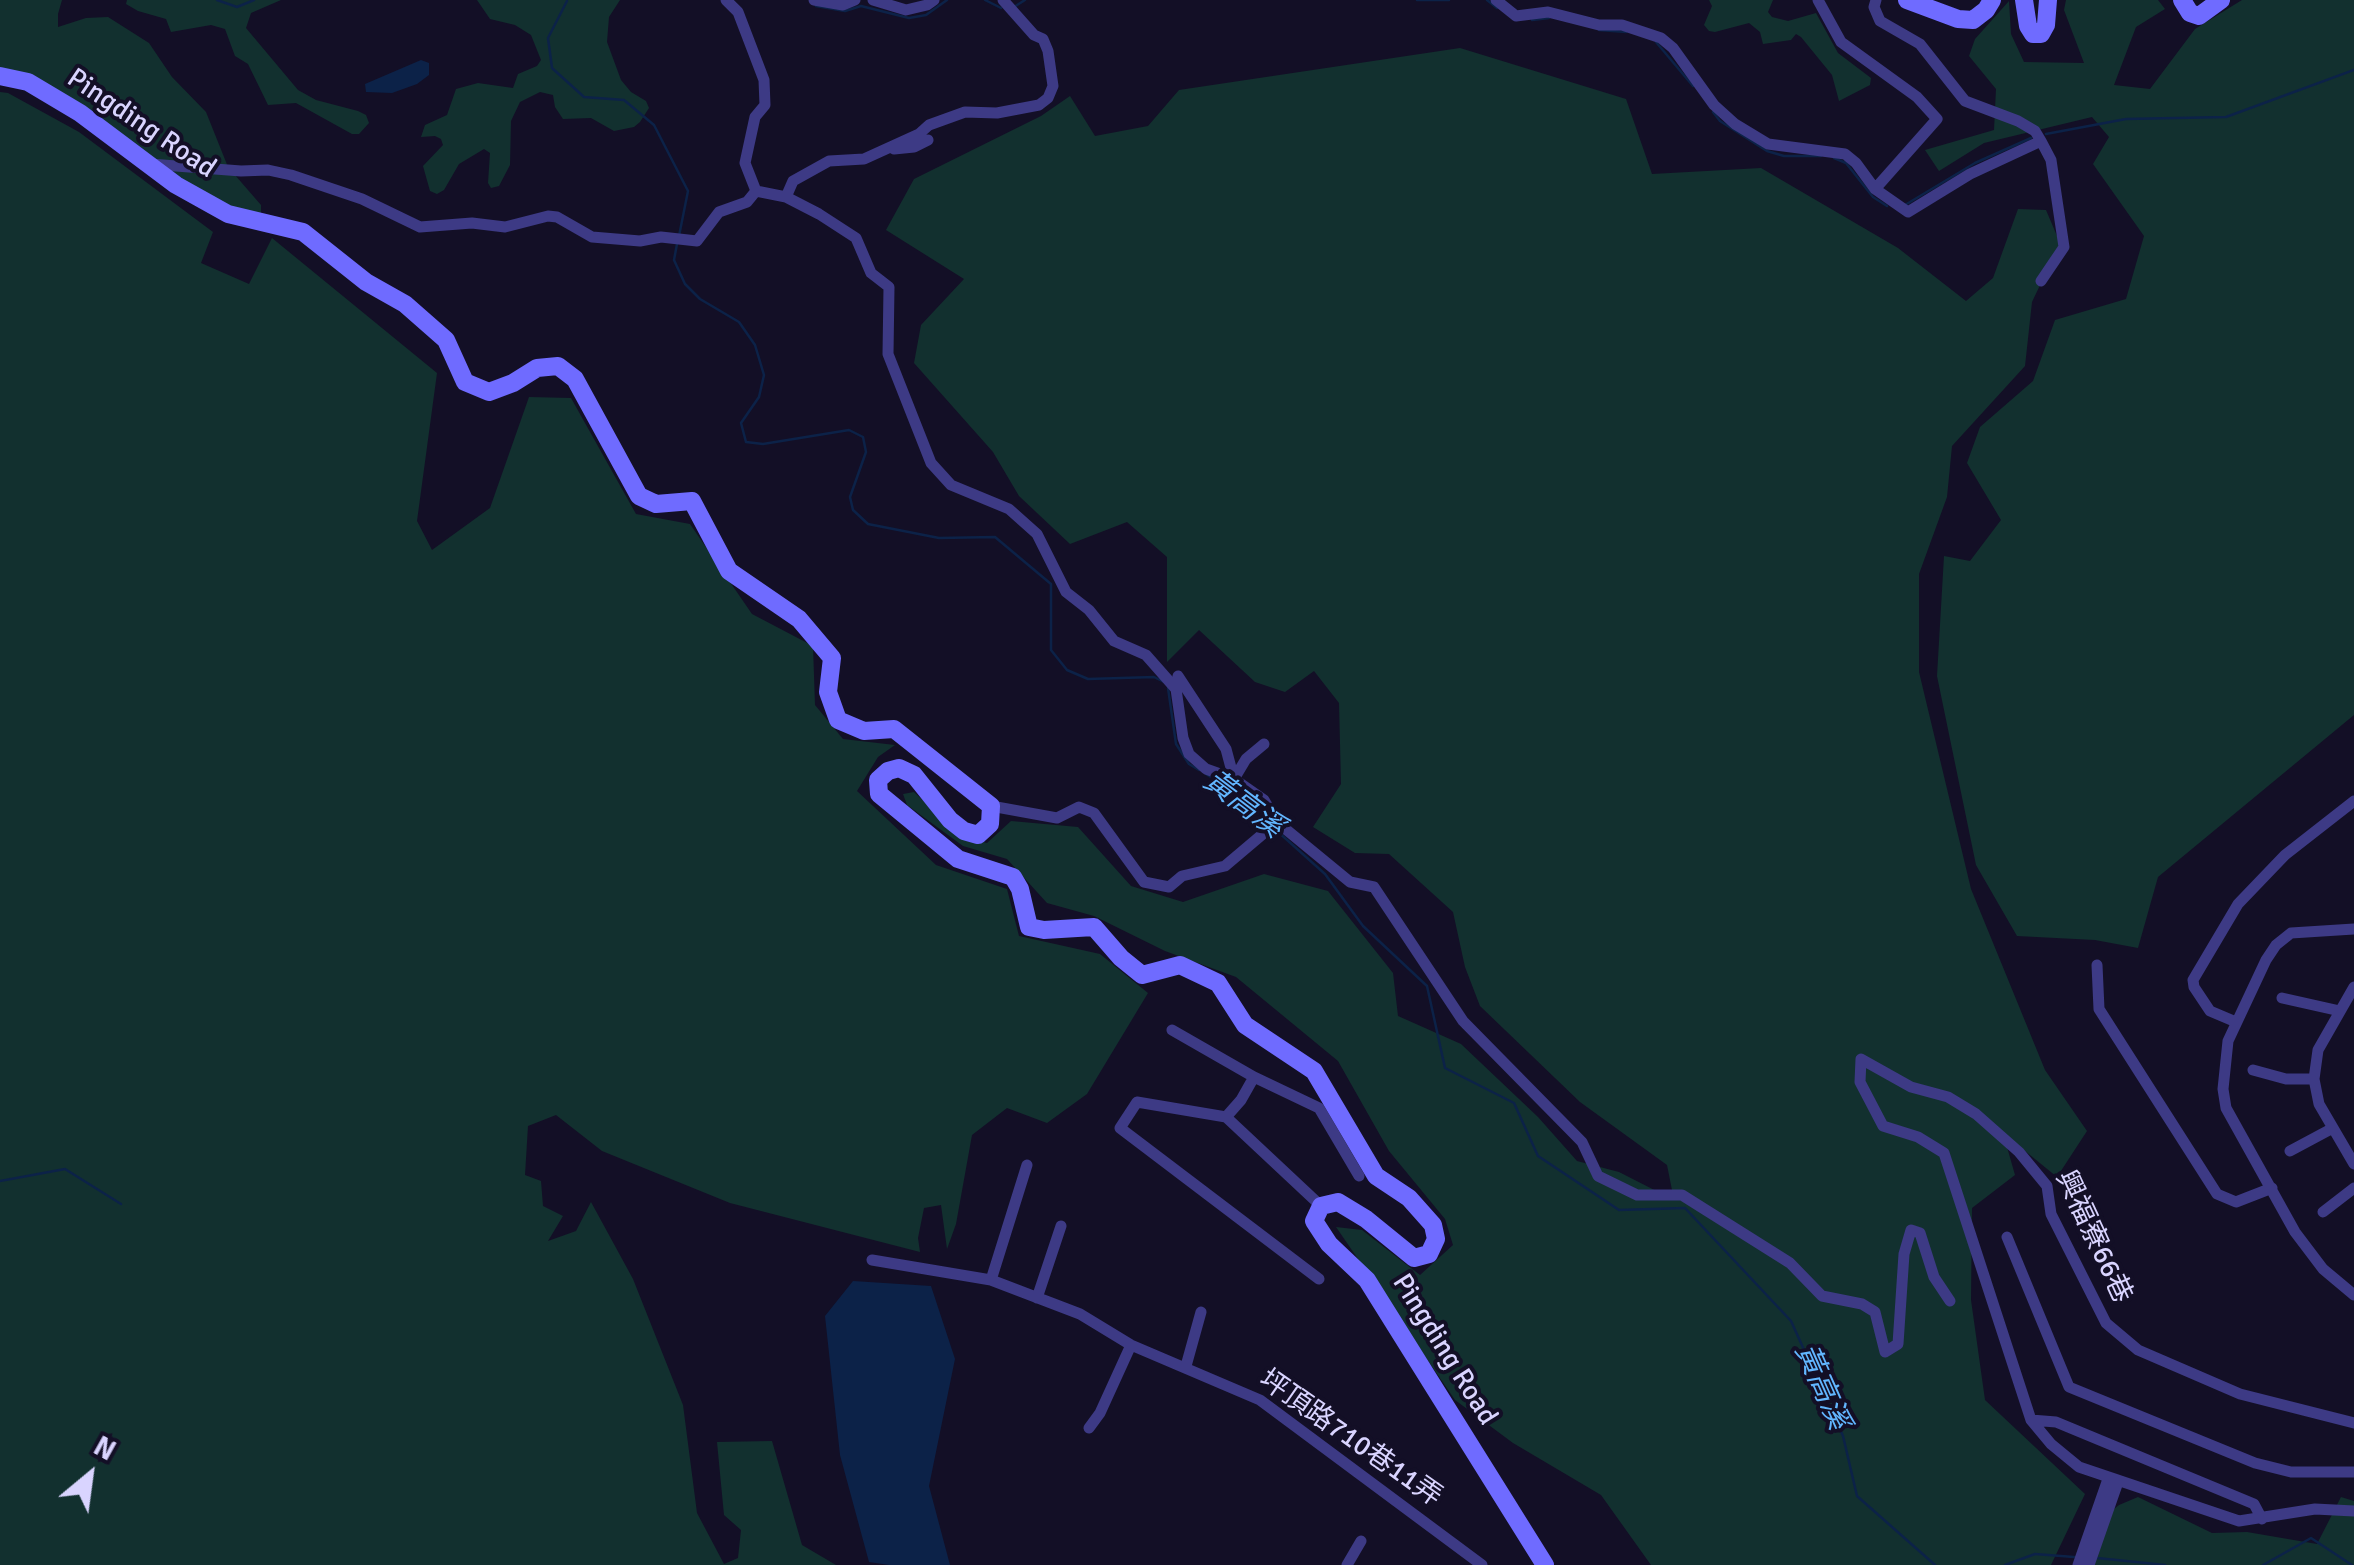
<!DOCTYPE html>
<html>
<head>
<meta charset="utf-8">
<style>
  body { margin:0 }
  #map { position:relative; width:2354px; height:1565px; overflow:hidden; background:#130f26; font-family:Signika,sans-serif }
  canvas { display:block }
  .north { position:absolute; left:40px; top:1425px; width:100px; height:100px; -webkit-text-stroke:8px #130f26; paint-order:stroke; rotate:29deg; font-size:28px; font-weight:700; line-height:40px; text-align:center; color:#d9d4ff }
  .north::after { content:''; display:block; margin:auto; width:35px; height:45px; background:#d9d4ff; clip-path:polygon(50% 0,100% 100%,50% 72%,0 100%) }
</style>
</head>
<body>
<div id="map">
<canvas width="2354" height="1565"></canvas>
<div class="north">N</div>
</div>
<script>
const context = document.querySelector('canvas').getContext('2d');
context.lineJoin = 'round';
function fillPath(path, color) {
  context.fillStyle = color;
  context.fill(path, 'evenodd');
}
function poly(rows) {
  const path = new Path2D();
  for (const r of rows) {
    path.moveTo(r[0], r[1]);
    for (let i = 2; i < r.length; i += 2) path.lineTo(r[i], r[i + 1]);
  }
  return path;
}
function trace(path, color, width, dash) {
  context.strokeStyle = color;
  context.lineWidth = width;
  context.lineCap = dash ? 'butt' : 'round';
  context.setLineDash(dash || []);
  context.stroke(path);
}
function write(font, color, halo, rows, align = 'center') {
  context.font = font + ' Signika,"Noto Sans TC",sans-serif';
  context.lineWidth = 8;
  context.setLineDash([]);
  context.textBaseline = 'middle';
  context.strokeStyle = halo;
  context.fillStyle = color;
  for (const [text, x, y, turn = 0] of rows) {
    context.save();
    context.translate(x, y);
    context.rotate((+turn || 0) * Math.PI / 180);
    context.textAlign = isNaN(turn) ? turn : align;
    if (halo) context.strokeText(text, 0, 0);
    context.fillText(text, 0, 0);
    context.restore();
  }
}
const green = poly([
  [0,0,62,0,58,14,58,27,86,18,108,17,149,43,172,77,206,112,228,167,261,205,261,215,247,218,0,70],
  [127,0,281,0,251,13,246,28,298,90,316,100,358,111,366,115,369,123,359,134,352,134,296,103,268,105,248,64,235,56,225,29,211,25,171,32,166,19,138,11,126,4],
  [477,0,620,0,609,17,607,42,621,80,631,92,646,101,649,108,640,122,634,127,614,131,591,118,563,119,555,107,553,95,540,92,520,102,511,121,510,165,499,186,491,188,488,183,490,153,484,149,459,164,444,190,437,194,430,191,423,166,443,145,441,139,435,136,421,137,425,125,447,115,456,89,478,83,513,88,518,74,537,66,541,60,531,35,515,25,490,19],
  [1709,0,1773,0,1768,12,1772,17,1788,21,1816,13,1838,53,1871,78,1870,85,1839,101,1832,75,1801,37,1796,34,1791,40,1763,44,1760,32,1749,23,1715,32,1709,31,1704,25,1712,6],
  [2066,0,2158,0,2165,9,2136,27,2114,85,2150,89,2195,29,2242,0,2354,0,2354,715,2158,877,2138,948,2095,940,2017,936,1976,865,1937,676,1944,556,1970,561,2001,520,1967,463,1980,427,2033,381,2055,320,2126,299,2144,236,2093,164,2109,137,2092,117,1984,143,1939,171,1925,150,1994,130,1996,89,1969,56,1975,39,2009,1,2011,34,2024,62,2084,63,2064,10],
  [1460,48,1626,99,1652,174,1761,168,1898,248,1966,301,1993,278,2018,209,2046,210,2060,243,2032,302,2025,366,1952,446,1947,497,1919,574,1919,672,1971,889,2045,1070,2087,1131,2057,1177,2003,1133,2015,1175,1972,1208,1971,1300,1985,1400,2085,1494,2051,1565,1651,1565,1601,1495,1513,1443,1455,1400,1336,1227,1362,1230,1420,1275,1453,1245,1445,1219,1389,1151,1338,1061,1236,977,1165,951,1094,916,1047,903,1007,859,963,846,907,805,903,794,914,792,962,837,987,843,1011,821,1078,827,1131,886,1183,902,1264,874,1328,891,1393,973,1398,1016,1461,1044,1538,1117,1577,1161,1619,1172,1674,1200,1667,1165,1580,1102,1480,1006,1465,967,1453,912,1389,854,1355,853,1313,827,1341,784,1339,703,1314,671,1285,692,1255,682,1199,630,1167,662,1167,557,1127,522,1070,544,1019,496,993,452,914,363,921,325,964,279,886,230,914,179,1041,116,1070,96,1095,136,1148,126,1179,90],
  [0,92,8,93,79,132,213,232,201,263,249,284,272,238,437,373,417,521,432,550,490,508,529,397,571,398,636,514,690,524,752,614,813,646,815,705,843,739,895,745,878,757,857,791,936,865,1007,889,1019,936,1100,954,1148,993,1087,1094,1047,1123,1007,1108,972,1135,956,1224,947,1249,941,1205,924,1208,918,1238,920,1252,730,1203,602,1151,556,1115,528,1126,525,1175,541,1181,543,1206,563,1216,548,1241,576,1231,591,1202,633,1279,683,1405,697,1513,724,1564,738,1558,741,1530,724,1515,717,1442,772,1441,802,1545,836,1565,0,1565],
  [2138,1497,2212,1533,2247,1532,2317,1544,2341,1497,2354,1501,2354,1565,2087,1565,2087,1530,2119,1505]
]);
const water = poly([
  [421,60,429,63,429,75,417,84,392,93,366,92,365,84],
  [853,1281,931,1286,955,1359,929,1486,950,1565,889,1565,869,1562,840,1455,825,1316]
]);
const stream = poly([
  [217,0,237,7,254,0],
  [985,0,1001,8],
  [1417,0,1449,0],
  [1487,0,1497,8],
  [567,1,548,38,552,68,584,97,624,100,654,125,688,191,679,236],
  [816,6,845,11,861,6,909,18,926,15,947,0],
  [1014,7,1025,0],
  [1532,20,1549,18],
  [1599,30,1626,32],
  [1656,42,1693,86],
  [1713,112,1720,121,1767,151,1784,156,1821,156],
  [2046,134,2126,119,2226,117,2354,70],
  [1834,158,1846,163,1873,197,1887,206],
  [1905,205,1975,163,2031,138],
  [677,244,674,260,685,284,700,299,739,322,755,345,764,375,759,397,741,423,746,442,763,444,849,430,863,437,866,452,850,497,853,510,868,524,939,538,995,537,1051,584,1051,650,1067,670,1088,679,1154,677,1164,682],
  [1168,688,1176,744,1189,764,1199,770],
  [1206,774,1249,801,1271,823],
  [1276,830,1325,874,1363,926,1427,986,1445,1068,1514,1103,1538,1156,1619,1210,1685,1208,1791,1321,1843,1436,1857,1496,1935,1565],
  [0,1181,65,1169,121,1204],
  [2097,1558,2165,1565],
  [2005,1565,2035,1554,2074,1557],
  [2263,1565,2311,1538,2352,1565]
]);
const street = poly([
  [726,0,738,12,764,80,765,105,755,117,745,163,756,191,786,197,819,214,856,238,871,273,889,287,888,354,931,463,951,485,1009,509,1037,534,1066,592,1089,610,1114,641,1146,655,1176,689,1183,738,1189,754,1206,769,1234,779,1264,800,1277,822,1350,882,1374,887,1463,1021,1582,1142,1598,1176,1637,1195,1682,1195,1790,1263,1822,1296,1862,1304,1875,1312,1885,1352,1898,1344,1904,1254,1911,1230,1920,1233,1934,1277,1950,1301],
  [814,0,843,5,855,0],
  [873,0,906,10,927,5,934,0],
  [1496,0,1516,16,1548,12,1599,25,1622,25,1661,38,1673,48,1714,105,1735,124,1768,144,1845,154,1856,163,1875,189,1908,212,1970,174,2041,141,2051,160,2064,247,2041,281],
  [1818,0,1841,42,1917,97,1937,119,1875,189],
  [1876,0,1874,7,1880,21,1920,44,1965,101,2018,121,2035,131,2041,141],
  [894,149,914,147,928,140],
  [150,164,241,171,268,170,291,175,362,199,420,227,472,223,505,227,548,216,557,217,592,237,640,241,661,237,697,241,719,212,747,202,756,191],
  [786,197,793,181,829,161,864,159,919,134,929,125,965,112,997,113,1039,105,1048,98,1053,86,1048,51,1043,39,1034,35,1003,0],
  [1178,676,1226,749,1234,779,1246,759,1264,744],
  [991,806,1057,818,1079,807,1094,813,1144,882,1169,887,1182,876,1225,866,1277,822],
  [2354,929,2291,933,2276,945,2266,960,2228,1041,2223,1089,2226,1108,2295,1232,2323,1269,2354,1295],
  [2097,965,2099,1009,2217,1194,2236,1202,2272,1188],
  [2354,987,2318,1050,2314,1079,2319,1104,2354,1164],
  [2282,998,2340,1011],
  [2236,1022,2210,1011,2194,987,2193,980,2238,904,2285,855,2354,801],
  [1172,1030,1254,1077],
  [2253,1070,2286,1079,2314,1079],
  [1226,1117,1321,1206],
  [2290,1151,2333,1128],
  [2323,1212,2354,1188],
  [2007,1237,2069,1387,2255,1463,2291,1472,2354,1472],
  [872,1260,991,1280,1080,1314,1131,1345,1260,1400,1482,1565],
  [1319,1279,1120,1128,1137,1102,1226,1117,1241,1100,1254,1077,1319,1108,1359,1176],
  [991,1280,1027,1165],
  [1037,1298,1061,1226],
  [1186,1366,1201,1312],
  [2031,1420,2056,1422,2254,1504,2262,1519],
  [2354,1423,2240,1394,2138,1350,2106,1323,2051,1214,2047,1186,2019,1152,1976,1114,1948,1097,1911,1087,1861,1059,1860,1082,1883,1126,1918,1137,1944,1153,2031,1420,2051,1444,2079,1467,2239,1521,2315,1509,2354,1511],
  [1089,1428,1100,1413,1131,1345],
  [1347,1565,1361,1541],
  [2078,1565,2108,1479],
  [2089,1565,2118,1482]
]);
const secondary = poly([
  [1907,0,1958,19,1973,20,1986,10,1992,0],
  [2024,0,2028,26,2033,34,2041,34,2046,25,2048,0],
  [2182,0,2190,13,2199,16,2221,0],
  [0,76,28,82,80,113,176,185,228,214,303,232,366,282,405,304,446,340,465,382,489,392,513,383,537,368,558,366,575,379,639,496,656,504,692,501,729,571,799,619,832,658,828,692,838,720,864,731,894,729,991,806,990,824,978,835,964,831,950,820,914,775,899,768,888,771,878,780,879,794,958,859,1013,877,1020,889,1029,927,1044,930,1094,927,1121,958,1142,975,1180,965,1218,983,1245,1025,1314,1071,1376,1176,1409,1198,1433,1225,1436,1239,1429,1254,1414,1258,1366,1219,1338,1202,1321,1206,1314,1221,1329,1244,1367,1280,1545,1565]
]);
const streetNames = [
  ["Pingding Road",141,124,34],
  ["興福寮66巷",2093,1237,65],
  ["Pingding Road",1444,1350,58],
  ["坪頂路710巷11弄",1350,1439,35]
];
const waterNames = [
  ["黃高溪",1243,805,37],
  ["黃高溪",1821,1387,66]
];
fillPath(green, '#12302f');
fillPath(water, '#0c2248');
trace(stream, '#0c2248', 2.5);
trace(street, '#3d3a85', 11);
trace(secondary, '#6f6bff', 18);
write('28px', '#d9d4ff', '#130f26', streetNames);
write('italic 30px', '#62b6ff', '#130f26', waterNames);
</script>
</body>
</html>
